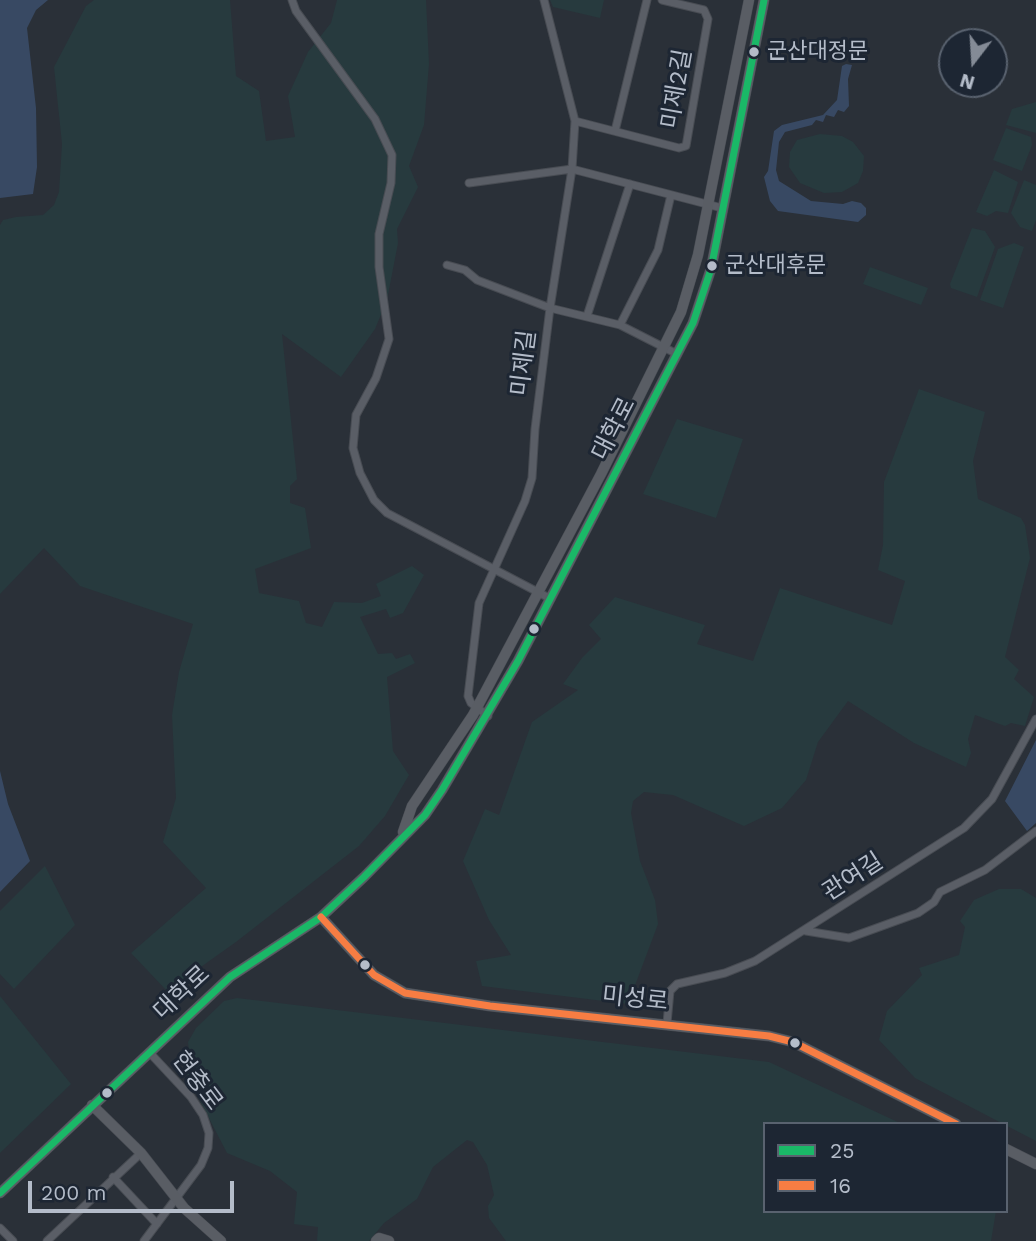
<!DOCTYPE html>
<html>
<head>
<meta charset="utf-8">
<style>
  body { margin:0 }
  #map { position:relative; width:1036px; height:1241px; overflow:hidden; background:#2a3038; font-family:"Work Sans",sans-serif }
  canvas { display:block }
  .legend { position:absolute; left:763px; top:1122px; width:245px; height:91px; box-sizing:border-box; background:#1d2633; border:2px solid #59626f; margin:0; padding:9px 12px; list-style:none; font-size:21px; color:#b4bcc9 }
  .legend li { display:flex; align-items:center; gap:14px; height:35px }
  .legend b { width:35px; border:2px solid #59626f }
  .north { position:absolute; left:938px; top:28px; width:70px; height:70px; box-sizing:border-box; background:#1d2633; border:2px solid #59626f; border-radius:50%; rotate:197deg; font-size:19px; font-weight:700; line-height:28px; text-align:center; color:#b4bcc9 }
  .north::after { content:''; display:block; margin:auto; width:24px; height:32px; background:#848b96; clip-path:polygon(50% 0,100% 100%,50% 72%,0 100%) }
  .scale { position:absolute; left:28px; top:1181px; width:206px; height:32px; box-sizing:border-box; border:4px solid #b4bcc9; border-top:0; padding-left:9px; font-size:21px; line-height:24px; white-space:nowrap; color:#b4bcc9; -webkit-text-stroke:5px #1d2633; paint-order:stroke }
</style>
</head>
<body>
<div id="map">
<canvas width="1036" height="1241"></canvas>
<ul class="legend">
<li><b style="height:9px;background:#1ab867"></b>25</li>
<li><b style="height:9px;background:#f77d43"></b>16</li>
</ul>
<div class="north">N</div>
<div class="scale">200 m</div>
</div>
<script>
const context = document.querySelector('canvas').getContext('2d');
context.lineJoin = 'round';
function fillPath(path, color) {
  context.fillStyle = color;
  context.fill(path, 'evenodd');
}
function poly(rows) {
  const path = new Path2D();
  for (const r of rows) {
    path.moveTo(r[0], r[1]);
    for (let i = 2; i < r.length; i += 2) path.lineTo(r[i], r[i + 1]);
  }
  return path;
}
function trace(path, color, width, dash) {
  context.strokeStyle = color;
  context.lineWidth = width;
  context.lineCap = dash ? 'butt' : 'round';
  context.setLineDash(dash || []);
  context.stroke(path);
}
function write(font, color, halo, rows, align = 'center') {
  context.font = font + ' "Work Sans","Noto Sans KR",sans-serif';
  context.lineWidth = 6;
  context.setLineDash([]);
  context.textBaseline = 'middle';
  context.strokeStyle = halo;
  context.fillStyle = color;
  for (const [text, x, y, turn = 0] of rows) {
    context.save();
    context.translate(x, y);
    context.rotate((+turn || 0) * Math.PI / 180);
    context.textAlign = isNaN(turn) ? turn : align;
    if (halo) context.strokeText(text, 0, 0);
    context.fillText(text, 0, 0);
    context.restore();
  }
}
const green = poly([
  [94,0,230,0,236,76,259,91,266,141,295,137,288,96,308,52,331,23,337,0,426,0,429,64,424,125,409,166,418,187,397,229,398,243,387,300,375,329,341,377,282,334,297,479,290,486,290,503,305,508,311,548,255,569,259,593,299,601,306,623,322,627,334,602,362,603,381,596,376,584,412,566,424,575,403,613,390,618,386,609,360,617,378,654,392,653,396,659,410,654,415,663,387,677,393,751,409,775,385,816,359,846,236,942,167,991,131,953,206,888,163,842,176,798,172,715,179,672,193,624,80,586,44,548,0,594,0,225,3,220,16,217,43,215,54,205,59,192,62,144,54,67,86,6],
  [550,0,604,0,600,18,553,7],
  [1036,102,1036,133,1006,125,1012,109],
  [1006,128,1031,137,1032,145,1022,171,993,160],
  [820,134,842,136,853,142,864,156,863,171,858,183,842,192,824,193,800,183,789,167,790,152,797,140],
  [994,170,1018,182,1008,213,996,211,987,216,976,212],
  [1024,180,1036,185,1036,220,1032,231,1020,227,1011,213],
  [972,228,985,231,995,247,977,297,951,288,950,284],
  [1014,243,1024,247,1003,308,980,300,998,249],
  [870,267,928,288,921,305,863,284],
  [919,389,985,412,973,461,978,499,1021,518,1025,525,1030,558,1005,657,1019,670,1014,679,1034,697,1025,726,1011,723,1005,726,975,715,968,739,971,753,966,767,914,743,848,701,818,742,806,780,782,808,744,826,673,795,644,792,633,801,631,813,640,861,655,900,658,924,628,1004,482,986,476,961,511,955,489,920,463,861,485,809,499,815,532,722,578,690,563,684,582,658,601,639,589,625,615,597,705,625,697,644,753,661,780,588,892,625,905,581,878,570,883,545,884,482],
  [677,419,743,439,716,518,643,494],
  [45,866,75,925,14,989,0,974,0,911],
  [999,889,1021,889,1036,898,1036,1141,915,1078,879,1040,887,1011,922,975,919,968,959,955,965,927,960,921,974,900],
  [0,996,71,1084,0,1153],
  [237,998,769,1062,902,1124,765,1124,765,1211,996,1211,991,1241,506,1241,489,1218,488,1206,494,1195,487,1165,473,1142,467,1140,433,1167,417,1199,384,1223,369,1241,317,1241,318,1227,294,1224,297,1192,270,1171,227,1153,197,1095,185,1081,191,1066,188,1042,196,1028,224,1001]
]);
const water = poly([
  [0,0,48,0,36,10,27,28,36,108,37,167,33,194,0,198],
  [846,64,852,65,848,79,849,106,844,112,838,110,834,117,826,115,823,122,816,120,812,125,785,132,779,142,776,170,779,181,811,201,843,204,852,201,861,203,866,208,866,215,858,222,778,211,770,201,764,177,768,171,774,131,782,125,823,115,837,100,842,66],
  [1036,740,1036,823,1027,831,1005,801],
  [0,771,8,804,30,861,0,892]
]);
const street = poly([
  [292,0,296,11,375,119,392,155,391,183,379,234,379,267,389,339,376,378,356,415,353,448,360,473,374,500,387,513,551,599],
  [575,121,679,148,686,146,708,19,704,10,662,0],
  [615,131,647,0],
  [469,183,572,169,722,208],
  [447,265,465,270,477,280,550,308,620,325,677,354],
  [587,316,630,184],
  [620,325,658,250,671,195],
  [488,716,471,703,468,696,479,603,525,501,532,478,535,429,550,308,572,169,575,121,544,0],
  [806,931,849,938,918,913,934,902,940,892,985,870,1036,831],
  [667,1023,670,991,677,984,725,973,755,961,964,828,992,799,1036,719],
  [113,1177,157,1224],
  [0,1228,13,1241],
  [47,1241,141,1153],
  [144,1241,201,1165,208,1148,209,1133,203,1115,191,1097,149,1052]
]);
const secondary = poly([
  [403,832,412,806,473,715,601,474,681,312,698,255,749,0],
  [321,917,374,975,405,993,490,1006,769,1036,793,1042,956,1124],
  [92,1105,141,1153,184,1208,221,1241],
  [1006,1149,1036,1164],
  [0,1193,230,977,321,917,364,877,425,815,442,790,518,661,693,323,711,269,764,0],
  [376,1241,379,1238,389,1241]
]);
const bus1 = poly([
  [0,1193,230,977,321,917,364,877,425,815,442,790,518,661,693,323,711,269,764,0]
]);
const bus2 = poly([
  [321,917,374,975,405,993,490,1006,769,1036,793,1042,956,1124]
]);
const markers = [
  [754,52,6,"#b4bcc9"],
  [712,266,6,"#b4bcc9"],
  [534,629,6,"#b4bcc9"],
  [365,965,6,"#b4bcc9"],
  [795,1043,6,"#b4bcc9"],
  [107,1093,6,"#b4bcc9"]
];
const busNames = [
  ["군산대정문",767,52],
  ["군산대후문",725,266]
];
const streetNames = [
  ["미제2길",677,89,-80],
  ["미제길",524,363,-83],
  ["대학로",614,429,-63],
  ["관여길",853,877,-33],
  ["대학로",182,993,-43],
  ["미성로",635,999,6],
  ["현충로",197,1081,53]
];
fillPath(green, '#273a3e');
fillPath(water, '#384963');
trace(street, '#484c53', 9);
trace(secondary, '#484c53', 11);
trace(street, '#5a5e66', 7);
trace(secondary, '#595d64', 10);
trace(bus1, '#1ab867', 7);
trace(bus2, '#f77d43', 7);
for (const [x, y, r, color] of markers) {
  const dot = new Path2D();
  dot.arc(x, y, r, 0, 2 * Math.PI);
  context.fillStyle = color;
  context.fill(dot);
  trace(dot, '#1d2633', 2.5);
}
write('22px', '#b4bcc9', '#1d2633', busNames, 'left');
write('24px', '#b4bcc9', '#1d2633', streetNames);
</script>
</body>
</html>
